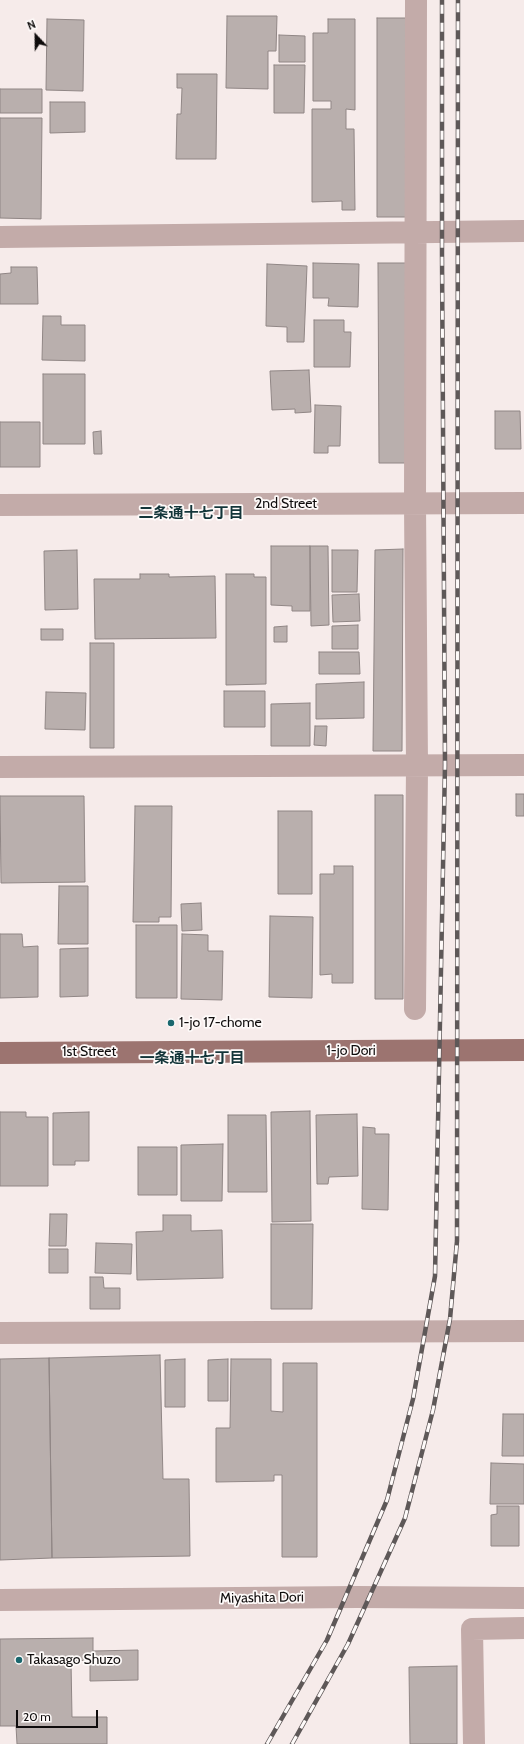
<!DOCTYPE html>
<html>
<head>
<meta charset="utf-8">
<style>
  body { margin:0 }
  #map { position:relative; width:524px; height:1744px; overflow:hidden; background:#f6ebea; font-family:Cabin,sans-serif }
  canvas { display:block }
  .north { position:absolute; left:16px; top:16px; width:40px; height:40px; -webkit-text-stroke:3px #fefaf9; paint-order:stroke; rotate:338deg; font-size:11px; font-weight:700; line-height:16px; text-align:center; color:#0f0c0c }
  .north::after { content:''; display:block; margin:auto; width:14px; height:18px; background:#0f0c0c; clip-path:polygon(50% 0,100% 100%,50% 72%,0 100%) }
  .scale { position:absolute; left:16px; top:1710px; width:82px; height:18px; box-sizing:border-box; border:2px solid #0f0c0c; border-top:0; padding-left:5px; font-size:12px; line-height:14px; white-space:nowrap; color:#0f0c0c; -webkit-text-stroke:3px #fefaf9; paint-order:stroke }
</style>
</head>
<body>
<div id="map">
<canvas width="524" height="1744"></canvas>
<div class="north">N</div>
<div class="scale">20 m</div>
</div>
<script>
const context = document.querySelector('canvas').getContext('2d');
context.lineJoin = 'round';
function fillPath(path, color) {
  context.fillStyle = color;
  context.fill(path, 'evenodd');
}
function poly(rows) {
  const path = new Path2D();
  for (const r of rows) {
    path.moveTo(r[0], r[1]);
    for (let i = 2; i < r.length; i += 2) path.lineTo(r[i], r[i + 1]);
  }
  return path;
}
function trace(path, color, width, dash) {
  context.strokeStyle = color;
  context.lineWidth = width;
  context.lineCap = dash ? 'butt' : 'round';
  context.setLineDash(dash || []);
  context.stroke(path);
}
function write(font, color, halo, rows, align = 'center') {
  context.font = font + ' Cabin,"Noto Sans JP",sans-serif';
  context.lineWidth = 3.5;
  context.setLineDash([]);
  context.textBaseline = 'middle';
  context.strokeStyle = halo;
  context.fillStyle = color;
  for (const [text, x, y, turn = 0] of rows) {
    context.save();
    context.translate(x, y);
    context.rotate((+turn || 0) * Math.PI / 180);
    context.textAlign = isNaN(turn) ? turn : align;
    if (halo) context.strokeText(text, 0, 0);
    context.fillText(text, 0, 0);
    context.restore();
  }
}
const building = poly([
  [227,16,277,16,276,51,268,51,268,89,226,88,227,16],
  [377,18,406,18,406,217,377,217,377,18],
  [47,19,84,20,83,91,46,90,47,19],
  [328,19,355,19,355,110,346,109,346,129,354,129,355,210,342,210,342,201,312,202,312,109,331,109,331,101,313,101,313,33,328,33,328,19],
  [279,35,305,36,305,62,279,62,279,35],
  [274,65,305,65,304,113,274,113,274,65],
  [177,74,217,74,216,159,176,159,177,114,181,114,182,88,177,88,177,74],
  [0,89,42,89,42,113,0,113,0,89],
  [50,102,85,102,85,132,50,133,50,102],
  [0,118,42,118,41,219,0,218,0,118],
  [313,263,359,264,358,307,328,306,329,298,313,298,313,263],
  [378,263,407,263,408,463,379,463,378,263],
  [267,264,307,266,304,342,287,342,287,327,266,326,267,264],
  [11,267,37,267,38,304,0,304,0,274,11,273,11,267],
  [43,316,61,316,61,325,85,325,85,361,42,360,43,316],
  [314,320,344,320,344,332,351,332,350,367,314,367,314,320],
  [309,370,311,412,295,413,295,409,272,410,270,371,309,370],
  [43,374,85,374,85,444,43,444,43,374],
  [315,405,341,406,340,446,328,446,328,453,314,453,315,405],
  [495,411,520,411,521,449,495,449,495,411],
  [0,422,40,422,40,467,0,467,0,422],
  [101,431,102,454,94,454,93,432,101,431],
  [271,546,310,546,310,611,292,611,292,606,271,605,271,546],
  [310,546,328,546,329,625,311,626,310,546],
  [403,549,402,751,373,751,375,550,403,549],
  [77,550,78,609,45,610,44,551,77,550],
  [332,550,358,550,357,592,332,592,332,550],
  [140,574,169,574,169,577,215,576,216,638,95,639,94,579,140,579,140,574],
  [226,574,254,574,254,577,266,577,266,684,226,685,226,574],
  [359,594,360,621,333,622,332,595,359,594],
  [358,625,358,649,332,649,332,626,358,625],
  [287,626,287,642,274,642,274,627,287,626],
  [41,629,63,629,63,640,41,640,41,629],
  [90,643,114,643,114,748,90,748,90,643],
  [319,652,359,652,360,674,319,674,319,652],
  [364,682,364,718,316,719,316,684,364,682],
  [224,691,265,691,265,727,224,727,224,691],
  [46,692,86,693,85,730,45,729,46,692],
  [310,703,310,746,271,746,271,704,310,703],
  [315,726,327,726,326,746,314,745,315,726],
  [516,794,524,794,524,816,516,816,516,794],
  [375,795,403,795,403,999,375,999,375,795],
  [0,796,84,796,85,882,1,883,0,796],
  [135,806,172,806,171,917,159,917,159,922,133,922,135,806],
  [278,811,312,811,312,894,278,894,278,811],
  [334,866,353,866,353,983,332,983,332,974,320,975,320,874,334,874,334,866],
  [59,886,88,886,88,944,58,944,59,886],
  [201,903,202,930,182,931,181,904,201,903],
  [270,916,313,917,312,998,269,997,270,916],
  [136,925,177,925,177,998,136,998,136,925],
  [0,934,22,934,23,947,38,946,38,997,0,998,0,934],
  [182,934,208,935,208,951,223,951,222,1000,181,999,182,934],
  [88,948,88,996,60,997,60,949,88,948],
  [310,1111,311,1221,272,1222,271,1112,310,1111],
  [0,1112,26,1112,26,1117,48,1117,48,1186,0,1186,0,1112],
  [89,1112,89,1161,75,1161,75,1165,53,1165,53,1113,89,1112],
  [357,1114,358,1176,329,1177,328,1184,317,1184,316,1115,357,1114],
  [228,1115,266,1115,267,1192,228,1192,228,1115],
  [363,1127,375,1128,375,1134,389,1134,388,1210,362,1209,363,1127],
  [223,1144,222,1201,181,1201,181,1145,223,1144],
  [138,1147,177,1147,177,1195,138,1195,138,1147],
  [50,1214,67,1214,66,1246,49,1246,50,1214],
  [163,1215,191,1215,191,1231,222,1230,223,1278,137,1280,136,1232,163,1231,163,1215],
  [271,1224,313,1224,312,1309,271,1309,271,1224],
  [96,1243,132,1244,131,1274,95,1273,96,1243],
  [49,1249,68,1249,68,1273,49,1273,49,1249],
  [90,1277,103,1277,104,1288,120,1288,120,1309,90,1309,90,1277],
  [160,1355,163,1479,189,1479,190,1556,52,1558,49,1358,160,1355],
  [49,1358,52,1558,0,1560,0,1359,49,1358],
  [185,1359,185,1407,165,1407,165,1360,185,1359],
  [228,1359,228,1401,208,1401,208,1360,228,1359],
  [231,1359,271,1359,271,1411,283,1412,283,1363,317,1363,317,1557,282,1557,282,1475,274,1475,274,1481,216,1482,216,1428,230,1428,231,1359],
  [503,1414,524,1414,524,1456,502,1456,503,1414],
  [491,1463,524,1464,524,1504,490,1504,491,1463],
  [497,1506,519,1506,519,1546,491,1546,491,1515,497,1514,497,1506],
  [93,1638,93,1651,138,1650,138,1680,90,1681,90,1660,71,1661,72,1717,107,1717,107,1744,17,1744,16,1726,0,1726,0,1639,93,1638],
  [457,1666,457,1744,410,1744,409,1667,457,1666]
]);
const minor = poly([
  [0,237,524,231],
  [0,505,524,503],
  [0,767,524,765],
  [415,1009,417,766,415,503,416,0],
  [0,1333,524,1331],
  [0,1600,357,1597,524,1598],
  [474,1744,472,1629,524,1628]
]);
const major = poly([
  [0,1053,524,1050]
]);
const rail = poly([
  [267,1744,327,1640,387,1500,413,1399,435,1276,445,765,442,255,442,0],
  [292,1744,348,1644,405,1518,433,1410,450,1319,457,1241,458,0]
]);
const markers = [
  [171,1023,4,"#1a676e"],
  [19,1660,4,"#1a676e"]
];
const streetNames = [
  ["2nd Street",286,504],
  ["1-jo Dori",351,1051],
  ["1st Street",89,1052],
  ["Miyashita Dori",262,1598,-1]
];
const poiNames = [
  ["1-jo 17-chome",179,1023],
  ["Takasago Shuzo",27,1660]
];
const neighbourhoodNames = [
  ["二条通十七丁目",191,514],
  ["一条通十七丁目",192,1059]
];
fillPath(building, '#b9afad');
trace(building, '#908685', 1);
trace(minor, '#c3aba9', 22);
trace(major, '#9c7470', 22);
trace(rail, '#5e5858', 4.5);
trace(rail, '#fefaf9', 3, [9]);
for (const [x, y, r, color] of markers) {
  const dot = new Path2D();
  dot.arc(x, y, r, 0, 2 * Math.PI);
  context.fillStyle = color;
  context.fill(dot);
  trace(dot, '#fefaf9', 1.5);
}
write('14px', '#0f0c0c', '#fefaf9', streetNames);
write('14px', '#0f0c0c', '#fefaf9', poiNames, 'left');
write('bold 15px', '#133539', '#fefaf9', neighbourhoodNames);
</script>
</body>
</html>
